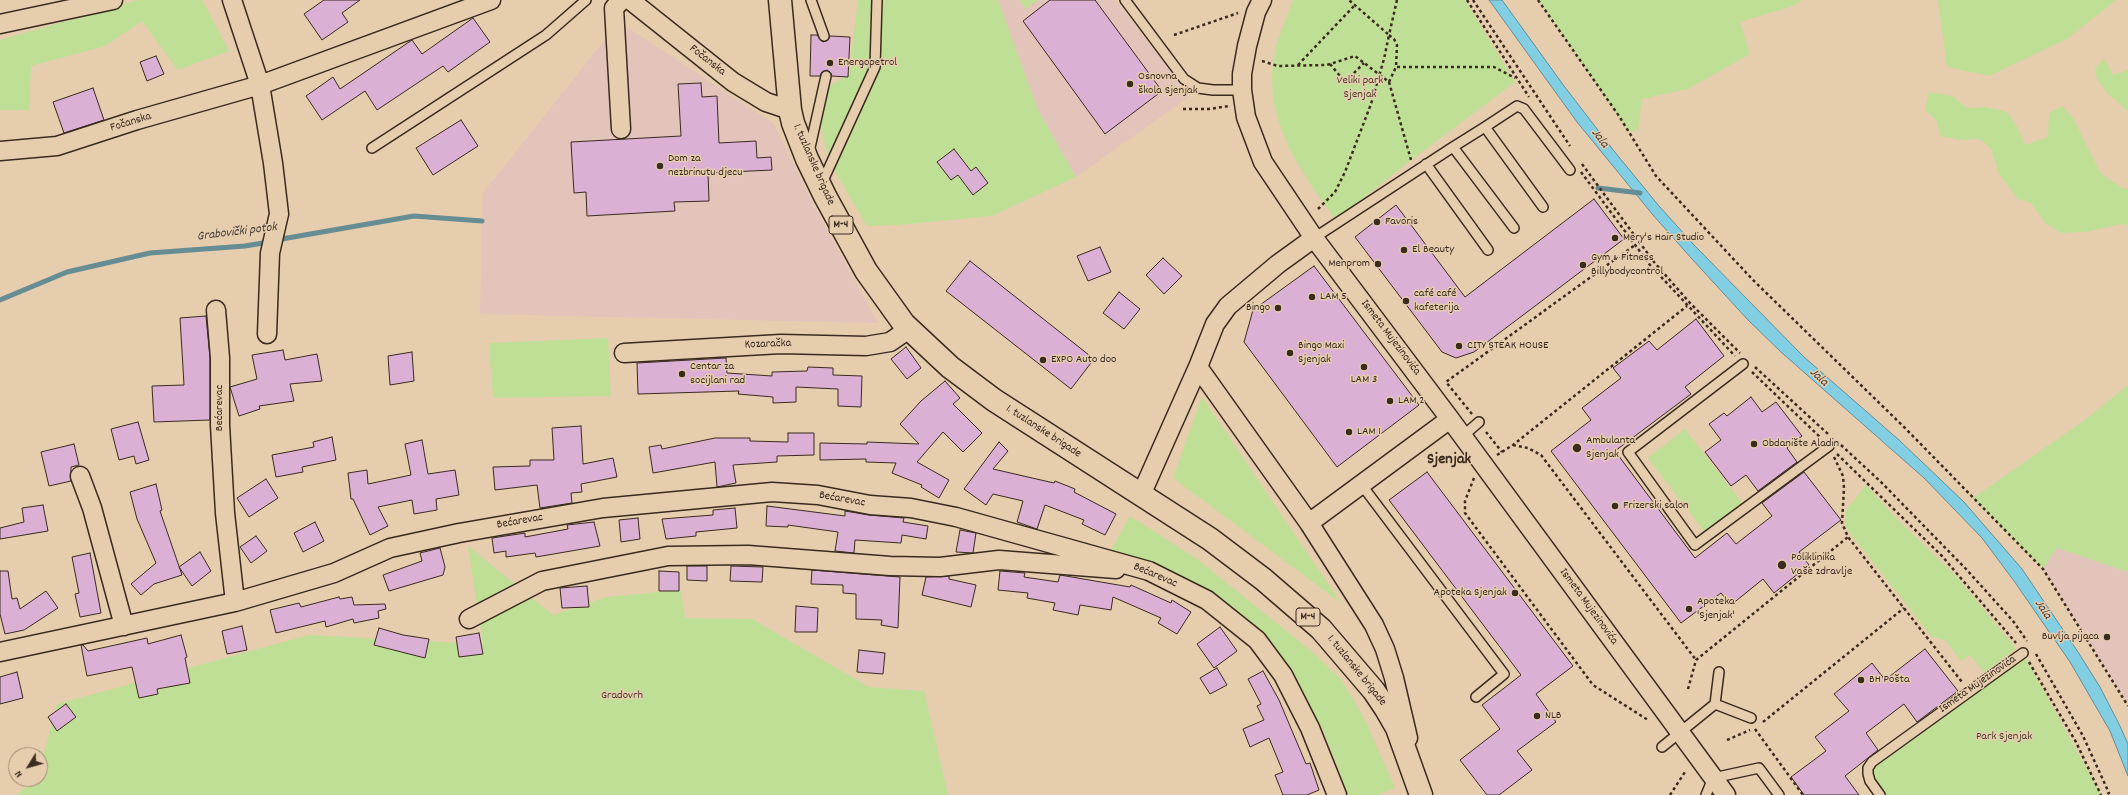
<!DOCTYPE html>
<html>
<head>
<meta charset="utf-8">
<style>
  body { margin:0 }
  #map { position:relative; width:2128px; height:795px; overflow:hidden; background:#e6cdae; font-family:Dekko,sans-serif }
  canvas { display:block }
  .north { position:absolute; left:8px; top:747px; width:40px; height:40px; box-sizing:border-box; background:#e6cdae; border:1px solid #a28c74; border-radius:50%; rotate:233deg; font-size:11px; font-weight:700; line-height:16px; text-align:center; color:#3b2a1e }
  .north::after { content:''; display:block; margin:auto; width:14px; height:18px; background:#3b2a1e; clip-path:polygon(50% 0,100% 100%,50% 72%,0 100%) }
</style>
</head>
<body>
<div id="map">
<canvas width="2128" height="795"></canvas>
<div class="north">N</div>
</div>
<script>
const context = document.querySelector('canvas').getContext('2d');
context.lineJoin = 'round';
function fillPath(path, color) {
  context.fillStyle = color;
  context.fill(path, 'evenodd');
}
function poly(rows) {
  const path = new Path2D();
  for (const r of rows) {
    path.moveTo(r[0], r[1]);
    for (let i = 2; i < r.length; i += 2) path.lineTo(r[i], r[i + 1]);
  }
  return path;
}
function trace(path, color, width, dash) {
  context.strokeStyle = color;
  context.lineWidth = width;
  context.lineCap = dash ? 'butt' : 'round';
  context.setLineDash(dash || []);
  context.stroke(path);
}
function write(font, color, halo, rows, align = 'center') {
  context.font = font + ' Dekko,sans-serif';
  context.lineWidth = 3;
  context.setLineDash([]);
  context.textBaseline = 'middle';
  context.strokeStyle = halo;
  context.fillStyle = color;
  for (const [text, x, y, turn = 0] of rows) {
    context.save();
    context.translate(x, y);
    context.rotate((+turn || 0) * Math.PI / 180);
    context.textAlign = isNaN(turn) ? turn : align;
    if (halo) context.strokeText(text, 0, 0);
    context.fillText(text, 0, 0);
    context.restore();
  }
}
const built = poly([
  [998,0,1115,0,1190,96,1076,177,1038,110],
  [619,22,773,123,815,208,878,323,480,314,483,193],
  [2057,548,2128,572,2128,703,2043,569]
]);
const green = poly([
  [138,0,202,0,229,51,178,70,142,21,105,46,31,66,29,110,0,110,0,40],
  [858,0,998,0,1038,110,1076,177,992,216,898,225,867,226,832,166,823,139,818,94,849,74],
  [1019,0,1038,0,1026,9],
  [1293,0,1465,0,1515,82,1411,160,1336,220,1312,187,1291,152,1279,123,1273,101,1272,72,1276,45],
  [1538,0,1802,0,1796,5,1740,22,1750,54,1688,89,1642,99,1638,130,1629,132],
  [1938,0,2116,0,2067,39,1989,76,1947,67],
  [2104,58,2113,75,2128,70,2128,111,2108,94,2097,79,2095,69],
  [1929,92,1952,96,1967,108,1986,107,2007,112,2018,128,2025,145,2048,137,2049,113,2062,106,2073,118,2101,174,2124,189,2128,188,2128,225,2120,224,2086,232,2061,233,2045,223,2031,203,2018,199,1999,174,1991,149,1980,139,1961,140,1940,136,1937,121,1925,110],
  [608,338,611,396,493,398,489,343],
  [2128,385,2128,572,2057,548,2043,569,1973,498,2086,419],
  [1202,397,1341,603,1173,478],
  [1685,429,1742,503,1705,532,1648,458],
  [1866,485,1895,517,1957,577,2016,649,1984,673,1970,655,1961,661,1945,640,1932,637,1845,527,1846,510],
  [1130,516,1197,559,1310,650,1341,679,1364,718,1395,788,1377,795,1348,795,1324,732,1294,676,1279,654,1260,635,1110,552],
  [468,546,553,615,606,597,681,590,685,618,752,619,869,687,924,691,948,795,16,795,35,779,40,779,40,769,57,704,309,635,483,644],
  [2023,653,2101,795,1880,795,1870,781,1872,762]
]);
const water = poly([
  [1489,0,1502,0,1564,86,1614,151,1659,206,1695,246,1804,357,1899,440,1964,502,2022,569,2078,652,2100,687,2119,724,2128,744,2128,776,2110,731,2070,662,2014,581,1982,538,1924,478,1781,352,1748,320,1692,259,1653,215,1577,122,1489,0]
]);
const stream = poly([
  [1598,188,1640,193],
  [276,240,414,216,482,221],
  [0,300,67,272,150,253,245,246,269,242]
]);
const building = poly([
  [324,0,360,0,342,13,348,22,322,40,304,14,324,0],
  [1050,0,1095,0,1162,91,1105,134,1023,21,1050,0],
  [473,18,490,42,448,72,443,66,377,110,365,91,322,120,306,96,333,77,340,89,412,40,422,54,473,18],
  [811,35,817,35,823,42,828,40,830,36,850,37,848,77,832,76,830,72,827,70,822,72,820,76,810,76,811,35],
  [156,56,164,74,147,81,140,62,156,56],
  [701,83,702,97,717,96,719,143,756,141,757,158,771,157,772,170,708,173,709,201,674,202,675,211,587,216,586,192,574,193,571,142,681,136,678,84,701,83],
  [93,88,104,120,64,133,53,102,93,88],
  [461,120,478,146,433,175,416,148,461,120],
  [954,149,971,171,976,167,988,183,973,195,958,175,951,180,937,162,954,149],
  [1594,199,1624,239,1474,352,1456,358,1442,352,1355,237,1396,205,1465,297,1594,199],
  [1100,247,1111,272,1088,281,1077,256,1100,247],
  [1163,258,1182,276,1164,294,1146,275,1163,258],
  [970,261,1094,359,1071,389,946,291,970,261],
  [1314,266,1419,405,1337,467,1244,342,1253,310,1314,266],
  [1119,292,1140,309,1124,329,1103,313,1119,292],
  [206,316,210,358,210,420,154,422,152,386,184,385,180,318,206,316],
  [1696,319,1724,356,1685,387,1691,394,1615,451,1695,558,1727,533,1736,544,1772,516,1762,503,1804,472,1841,520,1799,552,1809,565,1774,593,1763,579,1731,605,1721,593,1681,623,1551,451,1591,420,1582,408,1621,378,1613,368,1649,341,1657,350,1696,319],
  [906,347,921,368,907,379,891,359,906,347],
  [283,350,285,360,317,354,322,381,290,384,294,401,259,406,260,409,239,416,230,387,257,379,252,355,283,350],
  [412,352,414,381,390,385,388,356,412,352],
  [726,358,727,373,772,376,772,372,807,371,808,367,833,368,833,375,862,376,861,407,838,406,838,389,796,387,796,402,773,403,773,397,738,394,739,391,638,394,637,363,726,358],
  [945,381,960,398,953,404,982,433,963,452,943,432,917,462,949,480,939,498,921,487,922,485,892,473,896,463,866,462,866,459,820,460,820,443,867,444,867,442,919,444,900,424,921,401,945,381],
  [1751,397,1762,412,1776,402,1802,436,1787,448,1797,462,1758,491,1746,475,1731,486,1705,452,1721,440,1709,424,1724,413,1727,416,1751,397],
  [138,422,149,460,136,464,134,456,119,460,111,429,138,422],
  [581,426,583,464,613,458,617,477,581,484,582,492,571,493,572,503,540,508,537,485,495,490,493,467,530,466,530,460,554,460,552,428,581,426],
  [788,433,814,433,814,455,777,456,777,462,733,465,736,483,717,487,715,462,653,473,649,447,661,445,662,449,715,438,750,438,750,441,788,442,788,433],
  [332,437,336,460,302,467,303,472,276,477,272,455,314,447,313,442,332,437],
  [422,440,428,474,455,470,459,495,436,499,437,510,414,514,412,500,378,507,388,526,370,535,353,499,351,499,348,473,367,470,368,484,411,475,405,444,422,440],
  [999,442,1008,451,993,469,1054,483,1055,481,1075,489,1074,492,1116,514,1105,535,1082,524,1084,520,1045,505,1037,529,1017,522,1023,501,993,494,986,505,964,489,999,442],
  [74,444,79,465,71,467,71,481,49,486,41,452,74,444],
  [1427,472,1573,666,1536,694,1556,722,1517,751,1532,770,1499,795,1487,795,1460,760,1500,729,1482,705,1521,675,1389,500,1427,472],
  [266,479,278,498,249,517,237,498,266,479],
  [156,484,162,510,160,511,182,575,154,584,141,595,131,584,156,563,137,519,130,492,156,484],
  [43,505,48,531,0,539,0,528,24,522,22,508,43,505],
  [767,506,845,516,845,511,869,515,904,518,903,522,928,526,926,539,902,535,901,543,855,540,854,553,835,551,838,532,788,525,788,527,766,526,767,506],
  [735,508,737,528,696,532,696,536,666,539,662,519,713,515,713,510,735,508],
  [638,518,640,539,621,542,619,520,638,518],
  [315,522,324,541,303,552,294,533,315,522],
  [594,522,600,546,536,557,535,553,506,557,506,551,494,553,492,538,525,533,525,537,568,529,567,525,594,522],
  [960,530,976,533,973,553,956,552,960,530],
  [256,536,267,551,251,563,240,547,256,536],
  [440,548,445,567,443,575,389,591,383,575,422,561,420,553,440,548],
  [200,552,211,571,192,586,179,567,200,552],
  [90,553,101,613,80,617,75,594,79,593,72,557,90,553],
  [687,566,707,566,707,581,687,580,687,566],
  [731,566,763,567,762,582,730,581,731,566],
  [812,570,900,577,898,628,881,625,882,620,856,619,856,594,843,593,843,585,811,584,812,570],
  [0,571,8,571,12,599,17,598,20,609,46,591,58,608,24,630,5,634,0,614,0,571],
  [659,571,679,572,679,591,659,591,659,571],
  [1000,571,1025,573,1024,577,1058,582,1060,575,1130,587,1131,585,1171,603,1172,600,1191,612,1177,634,1158,623,1161,618,1113,597,1111,610,1080,605,1078,615,1053,610,1055,603,1027,598,1028,593,998,590,1000,571],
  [949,576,949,579,976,585,971,607,922,595,926,577,949,576],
  [587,586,589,607,562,608,560,588,587,586],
  [339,597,340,599,352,597,354,605,385,604,386,609,378,611,379,618,354,623,353,619,326,627,325,621,276,633,270,610,299,603,301,607,339,597],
  [796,606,818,608,817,632,795,632,796,606],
  [242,626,247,650,227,654,222,631,242,626],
  [1220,627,1237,651,1214,668,1197,644,1220,627],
  [379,628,403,635,429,639,425,658,374,645,379,628],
  [479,633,483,654,459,657,456,637,479,633],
  [181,635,187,657,185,658,190,683,157,689,158,694,139,698,132,667,87,676,81,645,83,645,88,651,147,638,148,644,181,635],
  [1925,649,1958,691,1917,722,1904,704,1866,733,1878,750,1845,776,1859,795,1804,795,1791,777,1826,751,1815,737,1849,711,1834,694,1872,663,1885,680,1925,649],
  [859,650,885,653,883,674,857,672,859,650],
  [1217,668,1227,685,1210,694,1200,678,1217,668],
  [1263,671,1279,700,1306,764,1310,763,1319,790,1307,795,1283,795,1275,775,1283,772,1269,738,1250,747,1243,729,1264,720,1257,706,1261,704,1248,679,1263,671],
  [17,672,23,698,0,704,0,677,17,672],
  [66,704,76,717,57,731,48,717,66,704]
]);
const path = poly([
  [1397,0,1389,35,1394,39,1397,45,1396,67,1494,67,1515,78],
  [1467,0,1529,97],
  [1473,0,1570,146],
  [1538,0,1619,116,1656,176,1753,280,1905,428,2043,569,2128,706],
  [1174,35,1238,13],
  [1262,61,1278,66,1327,65,1355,56,1389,82,1396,67],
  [1330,64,1345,82,1364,63],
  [1298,65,1354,6],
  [1389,82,1411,160],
  [1183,109,1209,109,1229,106],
  [1582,164,1654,262,1690,303,1740,353],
  [1581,172,1650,265,1735,356],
  [1318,209,1335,192,1345,172,1371,104,1384,59,1389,35,1349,0],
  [1755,367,1828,434],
  [1752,372,1821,438],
  [1472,414,1446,382,1635,245],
  [1486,432,1502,452],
  [1513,445,1528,448,1541,455,1696,660],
  [1841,445,1881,482,1966,569,2013,621,2027,641],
  [1837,454,1942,556,2016,643],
  [1497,455,1513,445,1687,306],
  [1834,457,1843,476,1844,488,1842,523,1848,537,1962,682],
  [1474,478,1465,501,1465,513,1593,685,1648,720],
  [2036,654,2083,736,2109,793,2105,795],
  [2029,662,2076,742,2101,795],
  [1688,689,1696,660,1848,537],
  [1763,722,1904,608],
  [1755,729,1803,795],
  [1727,740,1750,730],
  [1670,795,1685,772]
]);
const lane = poly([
  [811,0,824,36],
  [1125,0,1184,79,1198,88,1213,90,1242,90],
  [1485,127,1517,106,1524,109,1570,170],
  [1453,147,1485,127,1543,207],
  [372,148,546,35,586,0],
  [809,152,826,76],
  [1426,164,1488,250],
  [822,183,875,67,877,0],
  [1314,238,1453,147,1514,228],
  [1743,364,1628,452,1695,545,1829,446],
  [1463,436,1479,422],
  [1361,484,1504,674,1476,697],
  [1719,672,1715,704,1751,718],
  [1662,747,1715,704],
  [1706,795,1713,778,1759,768,1779,795],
  [1880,795,1870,781,1868,774,1868,768,1872,762,2023,653]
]);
const street = poly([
  [630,0,733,82,766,102,790,110],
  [1262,0,1256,12,1247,46,1242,74,1242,90,1246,117,1263,162,1314,238,1450,419,1726,795],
  [0,24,113,0],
  [621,129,614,8,622,0],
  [0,151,57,146,137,120,260,85,232,0],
  [216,310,220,358,220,425,225,513,235,602],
  [267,334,270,253,279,214,273,163,260,85,491,0],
  [624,353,781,344,866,346,890,342,909,329],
  [1198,367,1309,523,1374,625,1385,649,1394,678,1408,738],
  [80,476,92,508,124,626],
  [1141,495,1198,367,1215,324,1228,306,1278,264,1314,238],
  [1309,523,1450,419],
  [469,619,542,581,668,556,748,555,890,566,940,567,999,560,1116,569],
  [0,652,235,602,334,573,390,548,459,533,603,508,772,492,818,495,870,505,911,508,956,517,1149,571,1207,600,1257,640,1283,675,1310,728,1337,795]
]);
const primary = poly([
  [780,0,790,110,793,123,807,159,825,196,866,271,904,324,950,367,994,400,1210,539,1263,579,1321,629,1374,691,1386,709,1397,728,1421,795]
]);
const markers = [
  [830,63,4,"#3b2a1e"],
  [1130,84,4,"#3b2a1e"],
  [660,166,4,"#3b2a1e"],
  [1377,222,4,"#3b2a1e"],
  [1615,238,4,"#3b2a1e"],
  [1404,250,4,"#3b2a1e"],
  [1378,264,4,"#3b2a1e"],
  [1583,265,4,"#3b2a1e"],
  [1312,297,4,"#3b2a1e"],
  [1406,301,4,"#3b2a1e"],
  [1278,308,4,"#3b2a1e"],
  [1459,346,4,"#3b2a1e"],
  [1290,353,4,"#3b2a1e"],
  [1043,360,4,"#3b2a1e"],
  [1364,367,4,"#3b2a1e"],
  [682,374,4,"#3b2a1e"],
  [1390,401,4,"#3b2a1e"],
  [1349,432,4,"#3b2a1e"],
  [1754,444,4,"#3b2a1e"],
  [1577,448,5,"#3b2a1e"],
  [1615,506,4,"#3b2a1e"],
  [1782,565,5,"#3b2a1e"],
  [1515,593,4,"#3b2a1e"],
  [1689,609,4,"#3b2a1e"],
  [2107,637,4,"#3b2a1e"],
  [1861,680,4,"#3b2a1e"],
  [1537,716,4,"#3b2a1e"]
];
const shields = [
  [841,225,24],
  [1308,617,24]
];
const shieldNames = [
  ["M-4",841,225],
  ["M-4",1308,617]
];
const streetNames = [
  ["Fočanska",707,61,38],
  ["Fočanska",131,123,-17],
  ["1. tuzlanske brigade",813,165,66],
  ["Ismeta Mujezinovića",1390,338,53],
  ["Kozaračka",768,345,-2],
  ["Bećarevac",220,408,-90],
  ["1. tuzlanske brigade",1043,432,33],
  ["Bećarevac",842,500,10],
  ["Bećarevac",520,522,-10],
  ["Bećarevac",1155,576,23],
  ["Ismeta Mujezinovića",1588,607,54],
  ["1. tuzlanske brigade",1356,671,51],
  ["Ismeta Mujezinovića",1978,685,-35]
];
const poiNames = [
  ["Energopetrol",838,63],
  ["Osnovna",1138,77],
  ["škola Sjenjak",1138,91],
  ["Dom za",668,159],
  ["nezbrinutu djecu",668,173],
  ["Favoris",1385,222],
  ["Mery's Hair Studio",1623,238],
  ["El Beauty",1412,250],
  ["Gym & Fitness",1591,258],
  ["Billybodycontrol",1591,272],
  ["Menprom",1370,264,"right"],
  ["café café",1414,294],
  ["kafeterija",1414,308],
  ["LAM 5",1320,297],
  ["Bingo",1270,308,"right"],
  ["Bingo Maxi",1298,346],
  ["Sjenjak",1298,360],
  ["CITY STEAK HOUSE",1467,346],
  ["EXPO Auto doo",1051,360],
  ["Centar za",690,367],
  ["socijlani rad",690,381],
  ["LAM 3",1364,380,"center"],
  ["LAM 2",1398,401],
  ["LAM 1",1357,432],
  ["Ambulanta",1586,441],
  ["Sjenjak",1586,455],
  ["Obdanište Aladin",1762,444],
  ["Frizerski salon",1623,506],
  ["Poliklinika",1791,558],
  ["Vaše zdravlje",1791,572],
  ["Apoteka Sjenjak",1507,593,"right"],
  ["Apoteka",1697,602],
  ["'Sjenjak'",1697,616],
  ["Buvlja pijaca",2099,637,"right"],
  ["BH Pošta",1869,680],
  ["NLB",1545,716]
];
const parkNames = [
  ["Veliki park",1360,81],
  ["Sjenjak",1360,95],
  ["Gradovrh",622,696],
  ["Park Sjenjak",2004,737]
];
const waterNames = [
  ["Jala",1599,139,53],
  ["Grabovički potok",237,233,-7],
  ["Jala",1818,378,43],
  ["Jala",2042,610,57]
];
const districtNames = [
  ["Sjenjak",1449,461]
];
fillPath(built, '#e2c4ba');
fillPath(green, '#bfdf97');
fillPath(water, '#82cee2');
trace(water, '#668c94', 1);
trace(stream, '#668c94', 5);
fillPath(building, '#dab0d5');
trace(building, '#3b2a1e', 1);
trace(lane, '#3b2a1e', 12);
trace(street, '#3b2a1e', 21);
trace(primary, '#3b2a1e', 25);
trace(path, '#3b2a1e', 2.5, [3, 3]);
trace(lane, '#e6cdae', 9);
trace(street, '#e6cdae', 18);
trace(primary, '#e6cdae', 22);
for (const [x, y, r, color] of markers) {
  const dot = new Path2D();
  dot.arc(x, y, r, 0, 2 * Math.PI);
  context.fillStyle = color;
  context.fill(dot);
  trace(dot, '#e6cdae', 1.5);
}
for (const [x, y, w] of shields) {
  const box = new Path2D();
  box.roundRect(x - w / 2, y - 9, w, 18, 3);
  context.fillStyle = '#e6cdae';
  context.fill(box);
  trace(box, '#3b2a1e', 1);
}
write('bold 11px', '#3b2a1e', null, shieldNames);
write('12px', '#3b2a1e', '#e6cdae', streetNames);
write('12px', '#3b2a1e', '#e6cdae', poiNames, 'left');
write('12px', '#483c2a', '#e6cdae', parkNames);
write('italic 13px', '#423a32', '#e6cdae', waterNames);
write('bold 16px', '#3b2a1e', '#e6cdae', districtNames);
</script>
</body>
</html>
